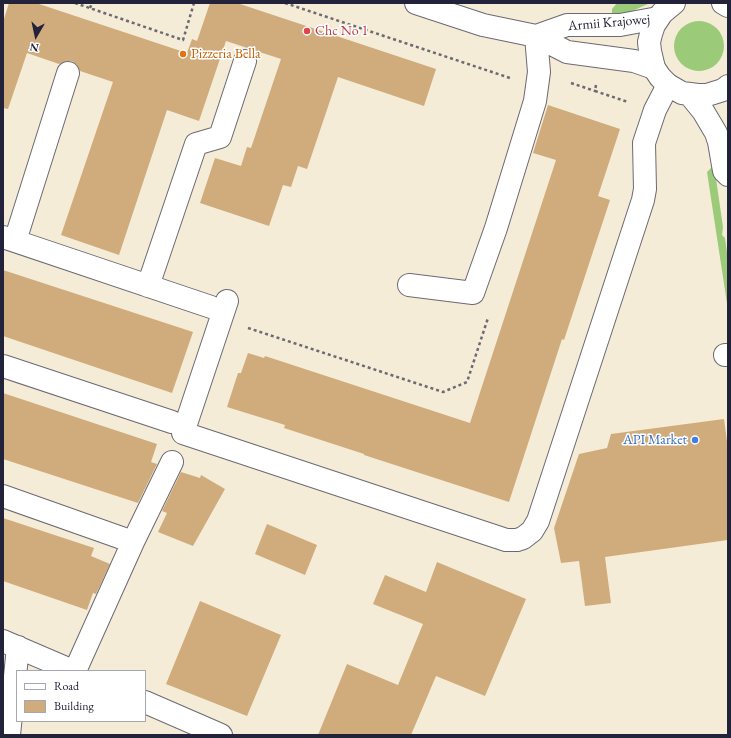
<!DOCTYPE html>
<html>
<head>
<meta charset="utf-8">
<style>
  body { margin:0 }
  #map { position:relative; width:731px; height:738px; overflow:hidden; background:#f4ecd7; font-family:"EB Garamond",serif }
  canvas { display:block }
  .frame { position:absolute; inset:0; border:4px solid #22223b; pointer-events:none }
  .legend { position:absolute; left:16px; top:670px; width:130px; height:52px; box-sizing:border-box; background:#fff; border:1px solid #a7a7b1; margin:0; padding:5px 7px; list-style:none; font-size:12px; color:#22223b }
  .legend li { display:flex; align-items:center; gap:8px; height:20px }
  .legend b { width:20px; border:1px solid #a7a7b1 }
  .north { position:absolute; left:16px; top:16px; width:40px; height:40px; -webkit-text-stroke:3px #fff; paint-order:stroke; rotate:189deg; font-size:11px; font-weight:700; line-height:16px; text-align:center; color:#22223b }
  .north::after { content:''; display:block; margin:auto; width:14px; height:18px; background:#22223b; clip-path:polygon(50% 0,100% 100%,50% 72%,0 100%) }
</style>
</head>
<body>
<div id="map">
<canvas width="731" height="738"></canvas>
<div class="frame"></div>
<ul class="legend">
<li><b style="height:5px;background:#fff"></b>Road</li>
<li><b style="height:11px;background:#d0ac7c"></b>Building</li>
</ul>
<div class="north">N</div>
</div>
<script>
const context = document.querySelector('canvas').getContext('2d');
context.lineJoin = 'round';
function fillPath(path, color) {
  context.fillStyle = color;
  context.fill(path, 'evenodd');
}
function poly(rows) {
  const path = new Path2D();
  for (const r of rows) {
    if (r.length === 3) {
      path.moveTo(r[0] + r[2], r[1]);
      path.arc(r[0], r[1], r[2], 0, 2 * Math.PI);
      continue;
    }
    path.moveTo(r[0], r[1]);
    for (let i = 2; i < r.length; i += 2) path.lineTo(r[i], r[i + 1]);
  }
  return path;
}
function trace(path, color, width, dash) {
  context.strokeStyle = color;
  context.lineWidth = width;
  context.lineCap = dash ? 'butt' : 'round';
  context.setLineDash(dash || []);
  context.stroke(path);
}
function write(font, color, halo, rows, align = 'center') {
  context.font = font + ' "EB Garamond",serif';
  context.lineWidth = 3;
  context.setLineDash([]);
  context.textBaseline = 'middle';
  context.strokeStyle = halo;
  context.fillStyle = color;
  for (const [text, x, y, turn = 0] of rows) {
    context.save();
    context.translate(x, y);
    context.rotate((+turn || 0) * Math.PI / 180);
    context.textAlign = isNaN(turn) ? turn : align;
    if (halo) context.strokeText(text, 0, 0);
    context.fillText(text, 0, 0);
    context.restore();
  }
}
const green = poly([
  [617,3,650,3,628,13,612,15,612,9],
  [699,46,25],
  [714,165,723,227,722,235,725,238,728,259,728,310,707,172]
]);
const building = poly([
  [9,3,36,3,187,53,192,39,197,41,210,3,237,3,436,69,424,106,338,77,307,169,298,166,291,187,283,185,269,226,200,203,215,158,241,166,247,147,251,148,281,59,226,41,199,121,167,110,119,255,61,235,113,82,80,71,77,65,72,61,66,61,59,64,27,53,8,109,3,108,3,22],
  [548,105,620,129,598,196,610,200,564,340,562,339,509,502,364,455,364,454,284,428,285,425,227,407,238,373,241,373,248,353,264,358,265,356,470,423,556,160,533,153],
  [3,270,193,332,172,393,3,336],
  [3,393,157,444,151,462,157,464,138,503,3,459],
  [724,419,728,449,728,540,605,557,611,603,585,606,579,561,561,563,554,528,579,454,607,448,611,434],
  [181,472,200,478,201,475,225,489,193,546,158,532,167,513,162,511],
  [3,518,94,548,91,556,110,564,96,594,93,593,87,610,3,581],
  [267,524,317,545,305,575,255,554],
  [437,562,526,599,485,696,436,676,411,735,318,735,347,664,398,685,423,624,373,604,385,575,426,592],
  [200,601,281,635,247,716,166,684]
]);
const path = poly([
  [75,3,183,40,194,3],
  [285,3,510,78],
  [90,8,92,3],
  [571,83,595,91],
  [596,85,595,91,628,102],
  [248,328,443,392,467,382,488,318]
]);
const minor = poly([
  [416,3,483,25,536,36,567,52,634,61,654,68],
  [536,36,567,25,620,25,658,18],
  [3,237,211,307],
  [15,241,68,73],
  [409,285,473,293,496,228,535,101,539,72,536,36],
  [148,286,196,144,220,137,245,61],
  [227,301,183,433,506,540,517,540,523,538,532,531,538,521,643,200,645,189,644,143,655,110,668,85],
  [725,355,728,355],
  [3,366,172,422],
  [3,496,133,542,75,671],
  [133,542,172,462],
  [3,641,73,671],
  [145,702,221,735],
  [9,735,18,647]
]);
const major = poly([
  [674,3,662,13,654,25,651,34,649,42,650,51,654,68,660,77,668,85,682,93,698,95,707,95,723,90,728,86],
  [723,3,728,6],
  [690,95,703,111,716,133,719,142,724,171,728,175]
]);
const markers = [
  [307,31,4,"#e0444e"],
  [183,54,4,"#e8710a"],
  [695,440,4,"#3f7fe0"]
];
const streetNames = [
  ["Armii Krajowej",609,23,-5]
];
const healthNames = [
  ["Chc No 1",315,31]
];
const foodNames = [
  ["Pizzeria Bella",191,54]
];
const shopNames = [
  ["API Market",687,440]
];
fillPath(green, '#9bca79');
fillPath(building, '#d0ac7c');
trace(minor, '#6c6972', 24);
trace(major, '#6c6972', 24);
trace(path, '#6c6972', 2.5, [3, 3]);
trace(minor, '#fff', 22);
trace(major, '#fff', 22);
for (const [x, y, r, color] of markers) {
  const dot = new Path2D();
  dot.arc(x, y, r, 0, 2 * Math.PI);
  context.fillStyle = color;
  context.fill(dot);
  trace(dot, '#fff', 1.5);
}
write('14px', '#22223b', '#fff', streetNames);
write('14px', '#be3a42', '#fff', healthNames, 'left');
write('14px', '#c56008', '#fff', foodNames, 'left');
write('14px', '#366cbe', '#fff', shopNames, 'right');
</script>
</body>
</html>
